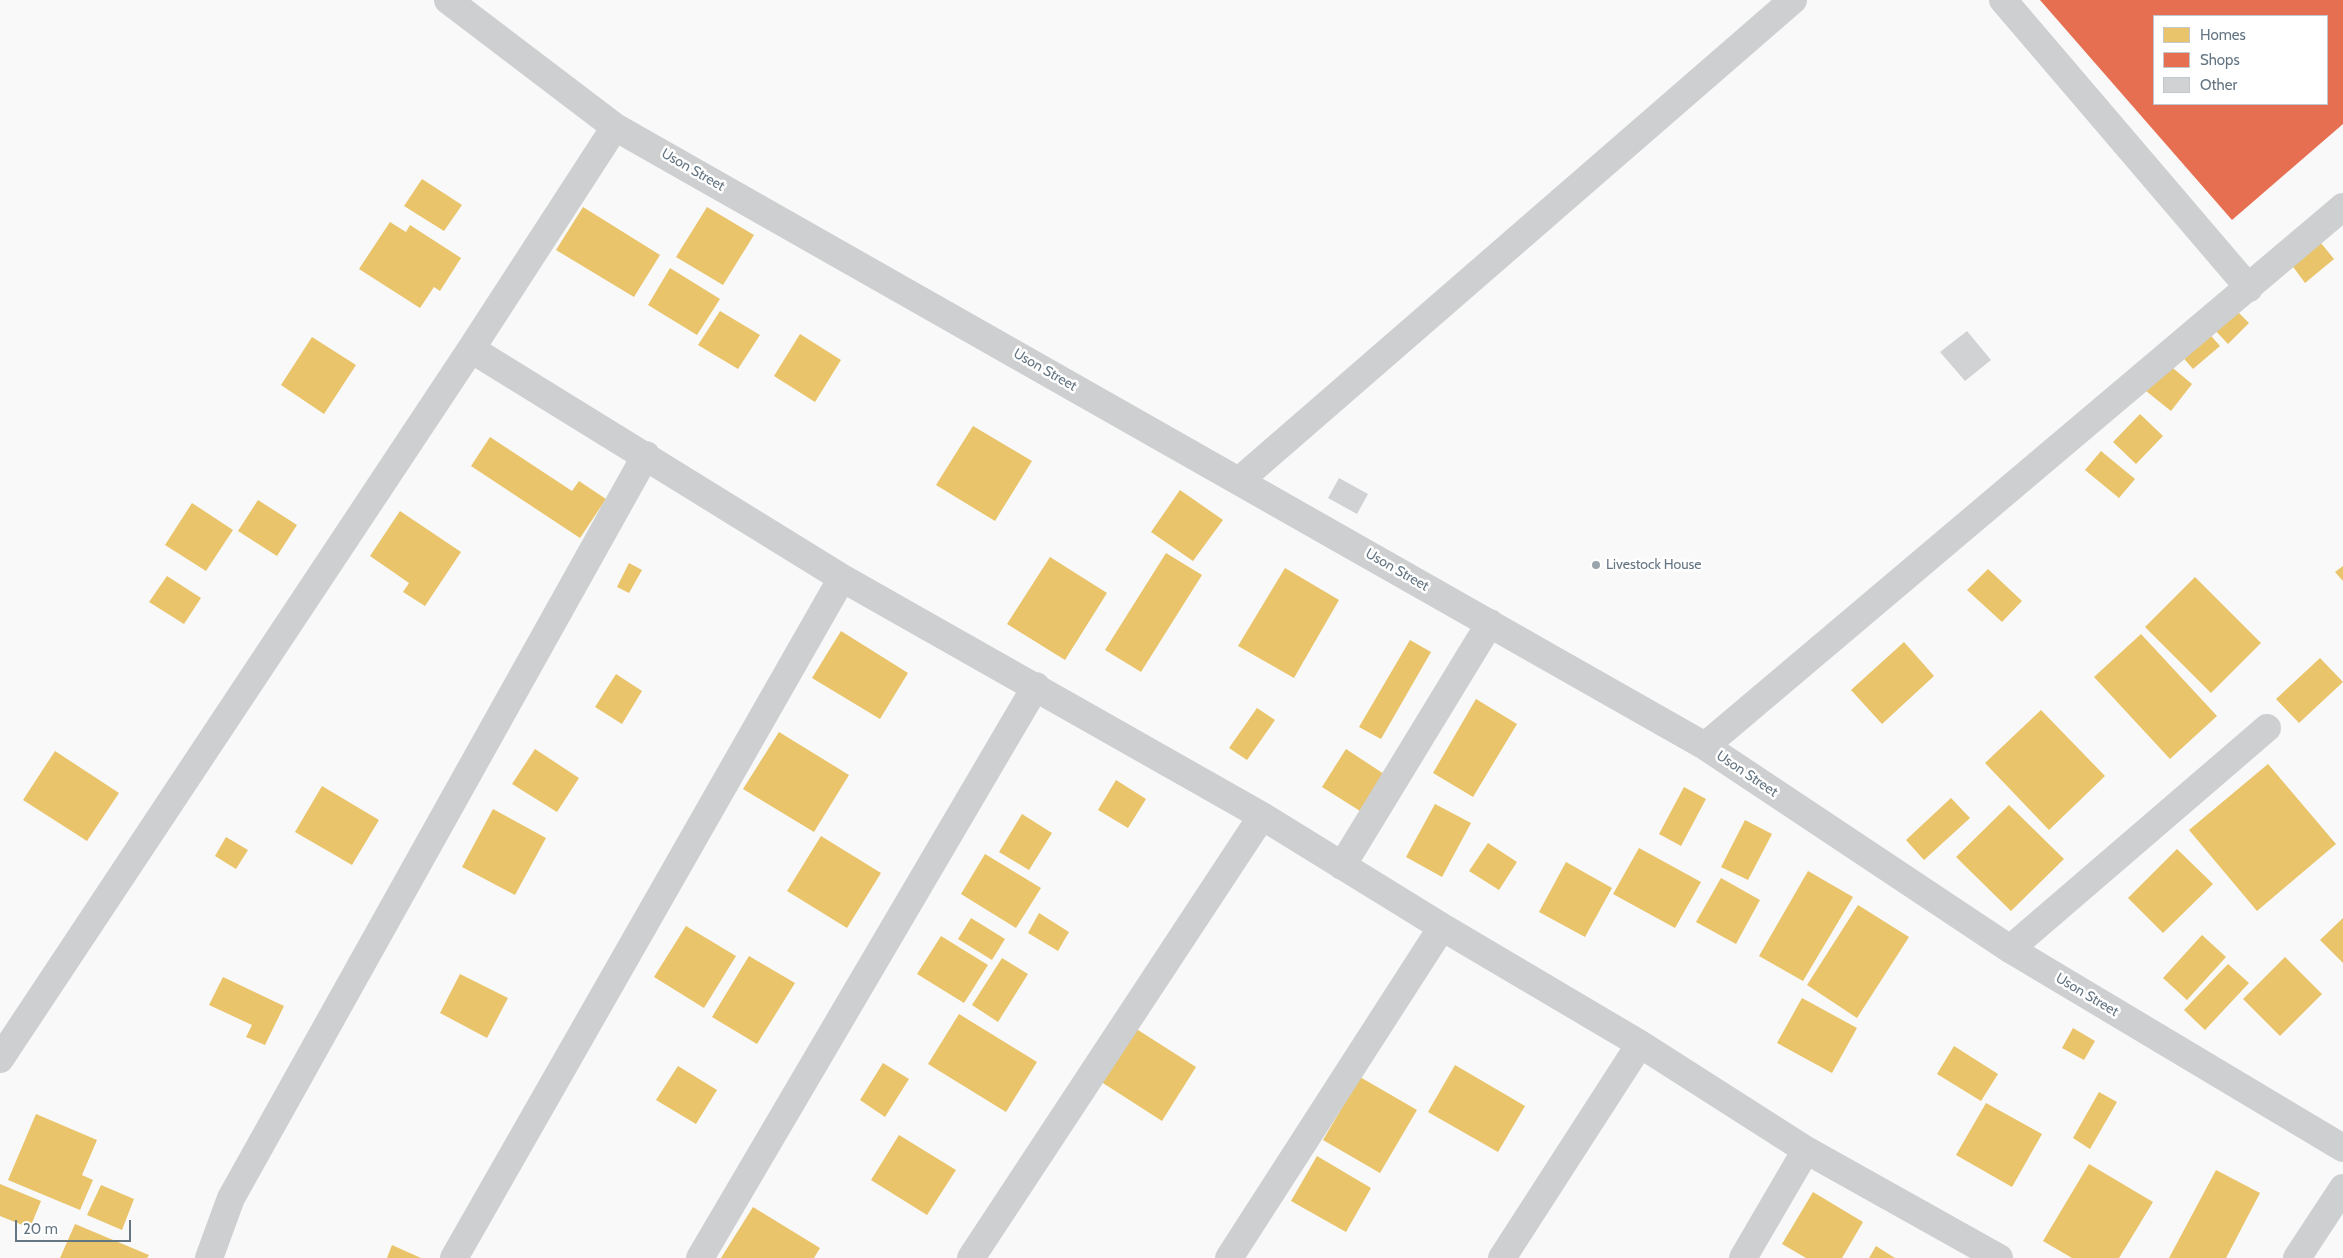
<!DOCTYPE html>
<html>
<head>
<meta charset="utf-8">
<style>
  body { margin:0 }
  #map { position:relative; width:2343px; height:1258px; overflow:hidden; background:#f9f9f9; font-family:Cabin,sans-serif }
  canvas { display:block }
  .legend { position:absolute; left:2153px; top:15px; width:175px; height:90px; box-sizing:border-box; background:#fff; border:1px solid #c1c8cd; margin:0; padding:6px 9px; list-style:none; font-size:15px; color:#657683 }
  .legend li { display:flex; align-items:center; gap:10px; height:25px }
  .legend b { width:25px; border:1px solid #c1c8cd }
  .scale { position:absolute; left:15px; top:1220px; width:116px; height:22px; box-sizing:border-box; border:2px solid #657683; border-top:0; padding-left:6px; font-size:15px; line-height:18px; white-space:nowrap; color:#657683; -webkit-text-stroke:4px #fff; paint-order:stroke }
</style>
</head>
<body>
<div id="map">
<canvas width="2343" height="1258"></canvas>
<ul class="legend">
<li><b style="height:14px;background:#e9c46a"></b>Homes</li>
<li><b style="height:14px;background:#e76f51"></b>Shops</li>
<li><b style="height:14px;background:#d0d2d3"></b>Other</li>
</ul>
<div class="scale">20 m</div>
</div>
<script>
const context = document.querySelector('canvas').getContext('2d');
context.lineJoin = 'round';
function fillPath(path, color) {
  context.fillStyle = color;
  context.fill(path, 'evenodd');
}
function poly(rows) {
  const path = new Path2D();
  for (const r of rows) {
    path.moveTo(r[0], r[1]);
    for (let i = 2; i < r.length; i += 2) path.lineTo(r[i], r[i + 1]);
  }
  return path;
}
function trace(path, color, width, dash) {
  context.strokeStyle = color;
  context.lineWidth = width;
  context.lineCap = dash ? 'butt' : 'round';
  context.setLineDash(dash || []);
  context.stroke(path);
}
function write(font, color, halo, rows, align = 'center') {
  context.font = font + ' Cabin,sans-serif';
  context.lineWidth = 5;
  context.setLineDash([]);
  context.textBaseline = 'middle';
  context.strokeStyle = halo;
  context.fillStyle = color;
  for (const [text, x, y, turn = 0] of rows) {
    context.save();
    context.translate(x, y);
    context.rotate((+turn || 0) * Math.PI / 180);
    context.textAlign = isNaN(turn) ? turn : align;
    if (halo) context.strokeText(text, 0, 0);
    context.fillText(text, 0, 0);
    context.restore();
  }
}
const homes = poly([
  [422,179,462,205,444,231,404,206],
  [583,207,660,255,634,297,556,250],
  [707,207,754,235,723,285,676,257],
  [390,222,406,232,410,225,461,258,440,291,434,287,420,308,359,269],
  [2316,237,2334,259,2305,283,2288,260],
  [670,268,720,299,697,335,648,305],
  [2233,307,2249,323,2228,344,2212,327],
  [720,311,760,335,738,369,698,345],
  [2206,330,2220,346,2193,369,2180,354],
  [800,334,841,360,815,402,774,376],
  [312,337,356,365,324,414,281,385],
  [2168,364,2192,384,2171,411,2146,391],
  [2140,414,2163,436,2136,464,2113,442],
  [973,426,1032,461,995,521,936,485],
  [490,437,572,491,579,481,606,499,580,538,471,466],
  [2101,451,2135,479,2119,498,2085,470],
  [1180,490,1223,520,1193,561,1151,532],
  [258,500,297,525,277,556,238,531],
  [192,503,233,530,206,571,165,545],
  [400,511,461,552,425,606,403,592,409,583,370,556],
  [1166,553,1202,575,1141,672,1105,650],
  [1050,557,1107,593,1065,660,1007,624],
  [629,563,642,570,629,593,617,587],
  [2343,566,2343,581,2335,572],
  [1285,568,1339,600,1294,678,1238,646],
  [1988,569,2022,601,2002,622,1967,590],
  [167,576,201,598,184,624,149,602],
  [2195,577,2261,643,2211,693,2145,627],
  [841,631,908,673,880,719,812,678],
  [2141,634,2217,716,2170,759,2094,677],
  [1410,640,1431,652,1381,739,1359,727],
  [1904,642,1934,676,1882,724,1851,690],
  [2320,658,2343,682,2299,723,2276,699],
  [616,674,642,691,622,724,595,707],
  [1476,699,1517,724,1473,797,1433,773],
  [1257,708,1275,720,1247,760,1229,748],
  [2041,710,2105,776,2049,830,1985,763],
  [779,732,849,775,814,832,743,789],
  [535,749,579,778,557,812,512,784],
  [1346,749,1384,774,1360,811,1322,787],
  [55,751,119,793,87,841,23,800],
  [2268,764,2336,844,2257,911,2189,830],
  [1116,780,1146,799,1128,828,1098,810],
  [322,786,379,820,352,865,295,832],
  [1684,787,1706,799,1681,846,1659,834],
  [1951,798,1970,818,1924,860,1906,840],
  [1435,804,1471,823,1442,877,1406,857],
  [2009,805,2064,859,2011,911,1956,857],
  [493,809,546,838,515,895,462,867],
  [1022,814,1052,833,1029,870,999,852],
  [1745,820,1772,834,1748,880,1721,867],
  [821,836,881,873,847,928,787,891],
  [226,837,248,850,236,869,215,856],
  [1488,843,1517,862,1499,890,1469,871],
  [1639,848,1701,882,1675,928,1613,894],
  [2177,849,2213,884,2163,933,2128,898],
  [985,854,1041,888,1016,928,961,894],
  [1566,862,1612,888,1585,937,1539,912],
  [1808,871,1853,897,1803,981,1759,956],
  [1721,878,1760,900,1736,944,1696,922],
  [1858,905,1909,937,1857,1018,1807,985],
  [1039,913,1069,932,1058,951,1028,933],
  [971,918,1005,939,992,960,958,939],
  [2343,918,2343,963,2320,940],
  [686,926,736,956,704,1008,654,977],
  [2202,935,2226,957,2187,1000,2163,978],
  [941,936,988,965,964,1003,917,974],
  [749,956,795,983,757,1044,712,1017],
  [2285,957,2322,994,2280,1036,2243,999],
  [1002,958,1028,974,998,1022,972,1005],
  [2228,964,2249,983,2205,1030,2184,1010],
  [460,974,508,998,487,1038,440,1013],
  [223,977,284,1006,265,1045,246,1037,252,1025,209,1005],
  [1802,998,1857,1028,1832,1073,1777,1043],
  [959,1014,1037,1062,1006,1112,928,1064],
  [1127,1023,1196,1067,1162,1121,1092,1076],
  [2073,1028,2095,1041,2084,1060,2062,1048],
  [1954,1046,1998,1074,1981,1101,1937,1074],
  [883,1063,909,1079,885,1117,860,1100],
  [1455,1065,1525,1106,1498,1152,1428,1112],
  [678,1066,717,1090,696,1124,656,1100],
  [1360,1077,1417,1110,1380,1173,1323,1140],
  [2099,1092,2117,1102,2090,1149,2073,1138],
  [1986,1103,2042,1134,2012,1187,1956,1155],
  [36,1114,97,1140,82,1175,93,1180,80,1210,8,1180],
  [899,1135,956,1170,927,1215,871,1180],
  [1317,1156,1371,1188,1346,1232,1291,1201],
  [2089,1164,2153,1202,2119,1258,2072,1258,2043,1241],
  [2216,1170,2260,1193,2226,1258,2169,1258],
  [0,1184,41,1201,30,1228,0,1216],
  [101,1185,134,1199,122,1230,87,1215],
  [1813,1192,1863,1222,1842,1258,1806,1258,1782,1244],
  [753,1207,820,1248,814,1258,721,1258],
  [75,1224,149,1255,147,1258,60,1258],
  [392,1245,421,1258,387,1258],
  [1876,1246,1895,1258,1869,1258]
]);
const shops = poly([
  [2040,0,2343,0,2343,124,2232,220],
  [2154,16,2327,16,2327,104,2154,104]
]);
const building = poly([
  [1967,331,1991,360,1965,381,1940,352],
  [1339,478,1368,494,1357,514,1328,498]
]);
const minor = poly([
  [448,0,615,127,1705,746,2010,949,2343,1148],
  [2003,0,2249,288],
  [471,349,842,578,1262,816,1442,927,1640,1044,1806,1150,1999,1258],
  [1240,480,1793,0],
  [1705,746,2343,207],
  [1342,866,1490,623],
  [2010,949,2267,728],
  [0,1059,471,349,615,127],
  [209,1258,231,1198,646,455],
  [454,1258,842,578],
  [700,1258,1036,686],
  [971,1258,1262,816],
  [1229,1258,1442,927],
  [1502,1258,1640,1044],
  [1743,1258,1806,1150],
  [2297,1258,2343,1188]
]);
const markers = [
  [1596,565,5,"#99a4ac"]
];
const streetNames = [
  ["Uson Street",693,170,30],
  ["Uson Street",1045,370,30],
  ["Uson Street",1397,570,30],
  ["Uson Street",1747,774,34],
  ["Uson Street",2087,995,31]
];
const poiNames = [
  ["Livestock House",1606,565]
];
fillPath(homes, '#e9c46a');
fillPath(shops, '#e76f51');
fillPath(building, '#d0d2d3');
trace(minor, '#cecfd0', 28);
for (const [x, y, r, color] of markers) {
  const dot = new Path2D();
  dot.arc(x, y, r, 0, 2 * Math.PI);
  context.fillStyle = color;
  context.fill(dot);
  trace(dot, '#fff', 2);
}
write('14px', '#657683', '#fff', streetNames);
write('14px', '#657683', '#fff', poiNames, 'left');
</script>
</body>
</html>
